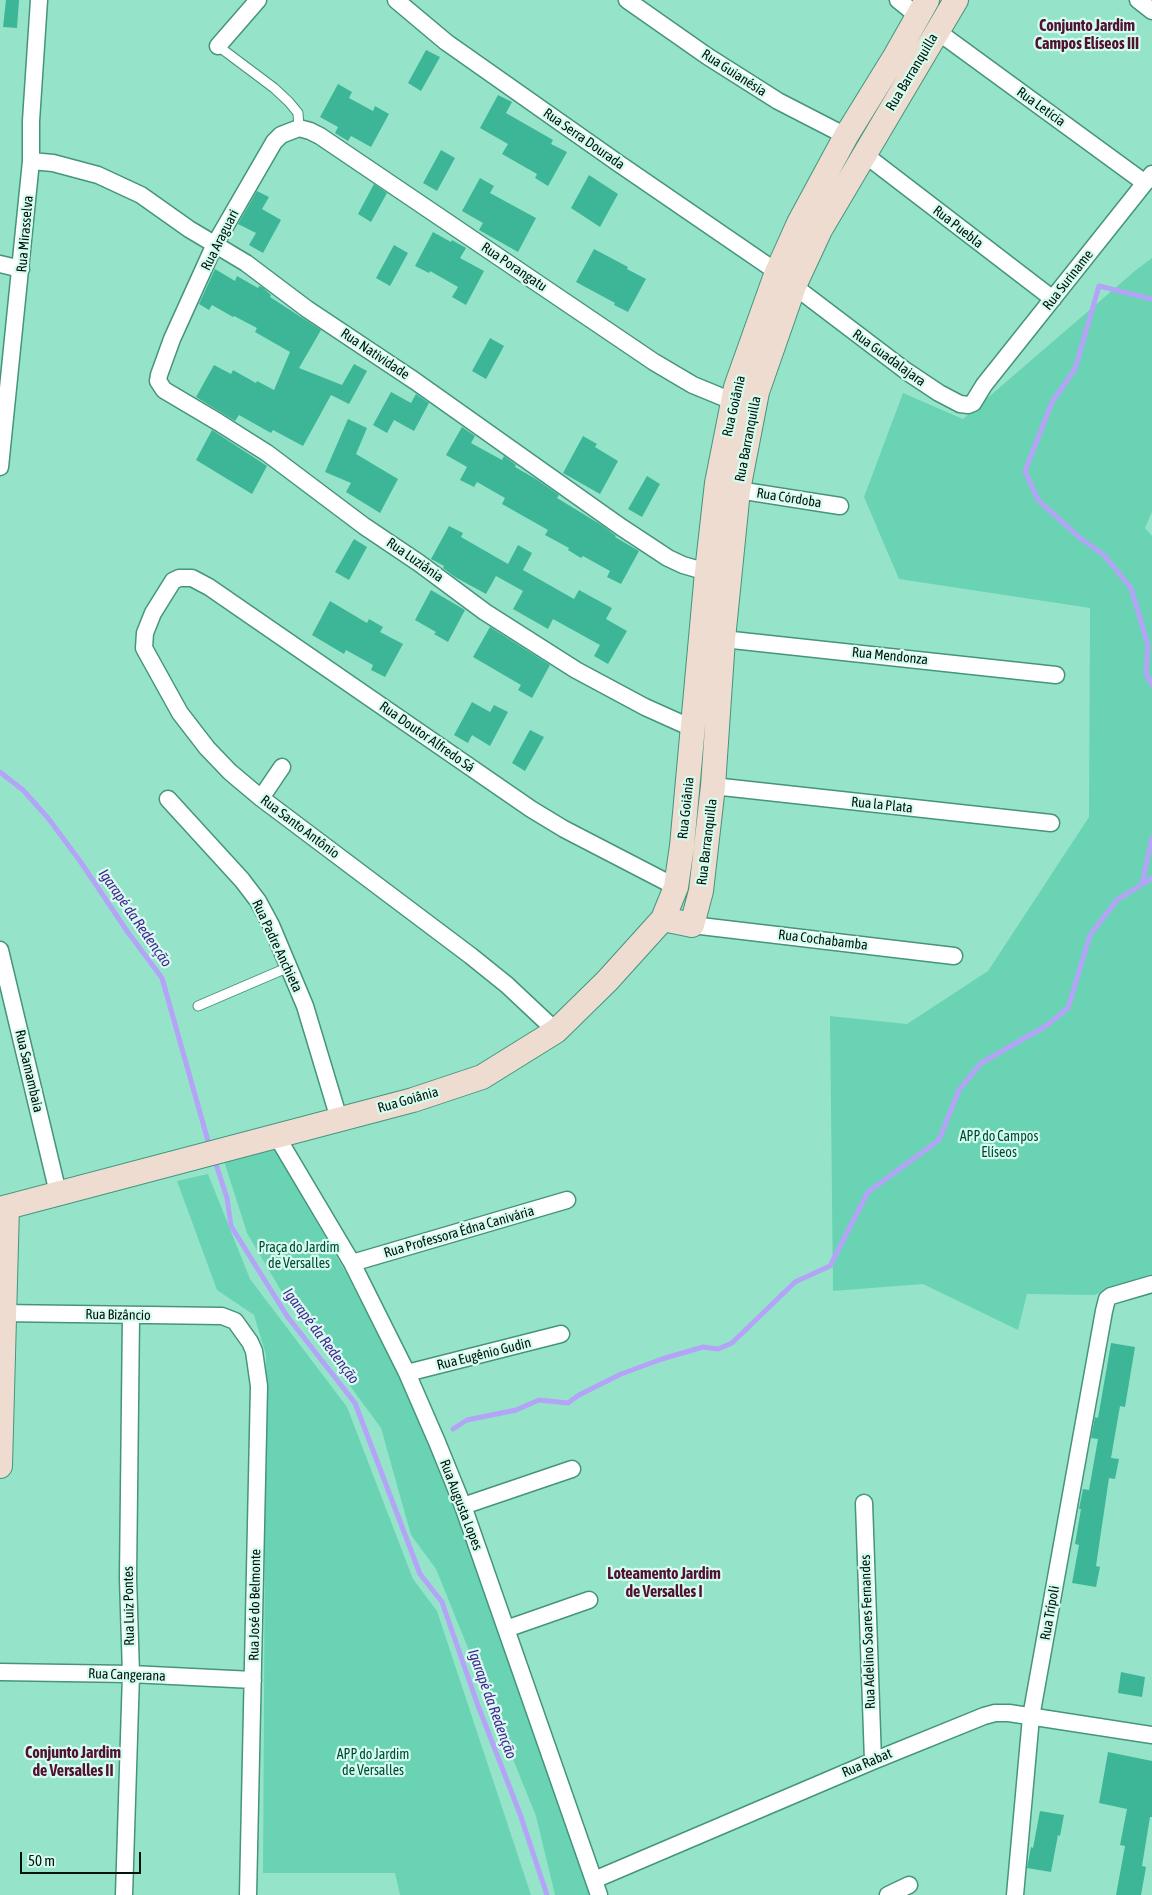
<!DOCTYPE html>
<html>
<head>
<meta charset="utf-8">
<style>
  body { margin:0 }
  #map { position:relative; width:1152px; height:1895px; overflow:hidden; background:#95e4ca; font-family:"Asap Condensed",sans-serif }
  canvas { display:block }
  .scale { position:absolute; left:20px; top:1852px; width:121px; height:22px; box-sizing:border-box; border:2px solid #00140d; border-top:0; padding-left:6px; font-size:15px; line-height:18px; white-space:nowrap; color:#00140d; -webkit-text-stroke:4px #d6fcee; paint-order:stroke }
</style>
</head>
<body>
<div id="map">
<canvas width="1152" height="1895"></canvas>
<div class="scale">50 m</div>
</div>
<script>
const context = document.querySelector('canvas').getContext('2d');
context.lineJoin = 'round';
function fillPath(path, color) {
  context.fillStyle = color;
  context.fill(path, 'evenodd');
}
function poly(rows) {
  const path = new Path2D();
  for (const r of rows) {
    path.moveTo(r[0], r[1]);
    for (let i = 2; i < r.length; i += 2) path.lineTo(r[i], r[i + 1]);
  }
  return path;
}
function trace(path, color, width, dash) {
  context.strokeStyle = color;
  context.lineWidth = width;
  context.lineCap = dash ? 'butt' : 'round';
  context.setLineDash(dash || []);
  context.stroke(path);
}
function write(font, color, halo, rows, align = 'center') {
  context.font = font + ' "Asap Condensed",sans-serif';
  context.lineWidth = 4.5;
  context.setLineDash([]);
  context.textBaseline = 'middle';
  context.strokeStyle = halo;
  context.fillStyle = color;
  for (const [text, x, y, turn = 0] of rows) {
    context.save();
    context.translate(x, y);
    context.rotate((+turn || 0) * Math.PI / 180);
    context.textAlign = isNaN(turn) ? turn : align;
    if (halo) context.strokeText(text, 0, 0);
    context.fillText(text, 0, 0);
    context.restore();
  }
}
const green = poly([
  [1152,258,1152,512,1145,528,1152,536,1152,1274,1094,1295,1027,1294,1018,1330,923,1284,833,1291,830,1016,907,1024,988,971,1089,817,1090,608,899,579,864,497,903,393,963,419,1136,270],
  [274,1148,346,1273,429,1436,502,1634,590,1895,555,1895,536,1816,436,1569,411,1535,381,1428,286,1299,247,1233,224,1161],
  [208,1174,250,1279,347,1407,413,1579,437,1611,531,1895,400,1895,395,1873,263,1873,266,1355,254,1315,217,1290,177,1181]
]);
const stream = poly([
  [1152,299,1099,286,1075,369,1052,402,1025,471,1038,500,1080,538,1104,555,1131,588,1148,645,1146,673,1152,685],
  [0,772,23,790,48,818,80,861,127,931,162,978,210,1148],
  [1142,884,1152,838],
  [214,1158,227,1198,231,1226,287,1316,355,1403,420,1574,442,1602,477,1703,520,1814,547,1895],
  [453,1429,467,1420,516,1410,539,1400,568,1403,579,1395,621,1374,662,1359,703,1347,718,1349,732,1343,795,1282,830,1266,868,1192,939,1140,959,1090,981,1063,1046,1026,1068,1008,1090,935,1117,900,1152,878]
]);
const building = poly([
  [6,0,19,0,17,28,3,27],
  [426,50,440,57,421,91,408,83],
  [338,84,352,92,349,98,373,111,375,106,389,114,371,147,351,136,348,141,335,133,338,127,320,117],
  [498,95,512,102,506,113,553,140,551,144,567,152,548,186,535,178,537,174,502,154,508,144,480,128],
  [441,150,455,158,437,191,423,183],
  [589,175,618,194,600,227,571,208],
  [480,178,494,186,490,193,536,218,518,252,479,230,483,223,462,211],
  [374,184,387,193,371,222,358,214],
  [257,191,269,197,262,209,281,220,263,253,249,245,256,233,238,224],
  [433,232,451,242,452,240,466,248,460,258,484,271,466,305,452,297,458,287,430,271,429,273,415,266],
  [394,245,408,253,390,286,376,278],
  [594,249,628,267,627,269,646,279,628,312,614,305,615,303,576,282],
  [215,269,235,281,237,276,258,288,259,286,262,287,271,295,270,297,321,330,299,368,342,385,354,364,367,371,349,404,331,395,303,446,273,430,271,433,239,415,235,421,196,397,214,365,231,374,233,370,256,383,257,381,274,390,290,352,255,332,257,328,234,316,233,317,212,305,209,310,199,304],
  [490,338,504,346,486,379,472,371],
  [391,392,411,403,416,394,429,403,414,431,394,420,387,433,373,425],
  [348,419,367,428,356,454,398,479,380,513,346,492,351,483,325,472],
  [462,427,475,436,471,443,502,460,504,456,516,465,515,467,536,479,559,495,557,498,603,526,616,536,615,537,639,551,621,584,607,577,610,571,583,556,581,558,568,550,569,548,545,535,548,530,502,504,505,498,477,482,474,487,460,480,467,467,446,455],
  [212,430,267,466,252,494,196,460],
  [583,436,597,444,595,447,618,461,600,494,563,473],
  [647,476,660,484,642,517,628,509],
  [449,526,463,533,461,537,508,564,518,545,532,553,523,570,574,599,579,590,612,608,606,619,627,631,608,664,594,656,600,645,553,619,548,629,513,609,523,591,496,576,486,594,455,577,443,568,444,566,431,559],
  [354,539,367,547,349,580,335,572],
  [431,590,465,610,448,642,434,634,436,632,415,620],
  [330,601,367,623,369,619,383,627,380,632,403,644,385,677,371,670,373,665,346,650,344,654,312,635],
  [490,627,550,665,532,698,518,690,521,685,473,657],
  [472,702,490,712,494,705,508,712,490,746,472,735,468,743,454,735],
  [530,730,544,737,525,771,512,763],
  [1111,1343,1135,1347,1125,1407,1120,1406,1111,1458,1119,1459,1115,1479,1109,1478,1096,1566,1100,1567,1096,1587,1072,1583,1079,1545,1075,1544,1081,1509,1079,1509,1083,1489,1089,1490,1098,1439,1091,1438,1095,1417,1098,1418],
  [1121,1672,1145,1677,1142,1697,1118,1693],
  [1108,1752,1152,1761,1152,1817,1150,1817,1142,1866,1146,1867,1141,1895,1116,1895,1125,1846,1120,1845,1127,1809,1099,1803],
  [1040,1811,1064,1815,1060,1836,1058,1835,1051,1872,1027,1868,1031,1847,1033,1848]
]);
const lane = poly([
  [218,46,274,88,289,102,298,113,299,128],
  [198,1006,289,967]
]);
const street = poly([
  [396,0,446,42,618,163,777,272],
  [627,0,707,56,778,101,846,136],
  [898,0,918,16],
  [1138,0,1152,11],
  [937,31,1145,183],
  [218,46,258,0],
  [864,154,1053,299],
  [31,161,53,163,98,175,141,195,189,229,246,263,307,309,415,381,621,527,668,558,683,565,707,572],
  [0,264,21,269],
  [794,286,906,371,939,393,960,404,968,405,973,403,984,385,1152,174],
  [0,467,31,161,31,121,39,0],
  [738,490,840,506],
  [723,639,1056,675],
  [694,729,645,707,576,670,485,612,419,563,364,526,267,453,218,422,164,390,158,381,159,375,172,339,215,244,274,142,281,135,299,128,310,131,320,136,654,362,693,385,732,401],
  [713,786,1051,823],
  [261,798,282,767],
  [168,799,242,880,258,901,271,925,305,1006,339,1119],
  [692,925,954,956],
  [0,950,58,1193],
  [556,1031,507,985,471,956,261,798,230,772,207,748,180,713,144,648,145,633,153,613,173,581,179,578,192,578,209,587,531,809,564,829,676,887],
  [276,1135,352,1263,407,1373,437,1442,463,1506,599,1895],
  [352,1263,567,1200],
  [0,1313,222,1316,235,1321,250,1342,254,1351,259,1386,248,1895],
  [407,1373,561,1334],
  [864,1503,873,1761],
  [463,1506,572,1469],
  [506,1629,589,1600],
  [0,1672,131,1674,253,1680],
  [594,1880,873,1761,984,1716,995,1713,1009,1713,1152,1735],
  [124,1895,131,1674,128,1578,131,1316],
  [888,1895,909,1885],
  [1015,1895,1031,1717,1104,1311,1107,1299,1111,1296,1152,1284]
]);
const secondary = poly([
  [663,919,692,925,701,891,713,786,723,639,738,490,757,392,794,286,820,230,956,0],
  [0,1209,413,1100,482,1077,556,1031,607,981,663,919,676,887,682,846,707,572,717,483,736,387,777,272,799,223,846,136,896,55,927,0],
  [0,1466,7,1207]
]);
const streetNames = [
  ["Rua Barranquilla",912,72,-59],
  ["Rua Guianésia",734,73,33],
  ["Rua Letícia",1041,107,36],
  ["Rua Serra Dourada",584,139,35],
  ["Rua Puebla",958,227,38],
  ["Rua Mirasselva",25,234,-85],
  ["Rua Araguari",220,240,-63],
  ["Rua Porangatu",514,267,34],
  ["Rua Suriname",1068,280,-52],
  ["Rua Natividade",375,354,34],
  ["Rua Guadalajara",889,358,36],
  ["Rua Goiânia",734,406,-77],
  ["Rua Barranquilla",748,439,-79],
  ["Rua Córdoba",789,498,9],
  ["Rua Luziânia",415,560,35],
  ["Rua Mendonza",890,656,6],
  ["Rua Doutor Alfredo Sá",427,737,35],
  ["Rua la Plata",882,805,6],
  ["Rua Goiânia",686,808,-84],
  ["Rua Santo Antônio",300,827,37],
  ["Rua Barranquilla",707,842,-83],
  ["Rua Cochabamba",823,940,7],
  ["Rua Padre Anchieta",277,946,65],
  ["Rua Samambaia",29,1071,77],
  ["Rua Goiânia",408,1100,-16],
  ["Rua Professora Édna Canivária",459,1232,-16],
  ["Rua Bizâncio",118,1315,1],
  ["Rua Eugênio Gudin",484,1354,-14],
  ["Rua Augusta Lopes",461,1505,69],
  ["Rua José do Belmonte",255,1605,-89],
  ["Rua Luiz Pontes",129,1606,-91],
  ["Rua Trípoli",1050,1613,-80],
  ["Rua Adelino Soares Fernandes",868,1632,-92],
  ["Rua Cangerana",127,1675,2],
  ["Rua Rabat",867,1763,-23]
];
const parkNames = [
  ["APP do Campos",999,1137],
  ["Elíseos",999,1153],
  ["Praça do Jardim",299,1248],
  ["de Versalles",299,1264],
  ["APP do Jardim",373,1755],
  ["de Versalles",373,1771]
];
const waterNames = [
  ["Igarapé da Redenção",135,918,55],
  ["Igarapé da Redenção",321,1336,53],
  ["Igarapé da Redenção",492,1704,70]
];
const quarterNames = [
  ["Conjunto Jardim",1087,26],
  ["Campos Elíseos III",1087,44],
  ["Loteamento Jardim",664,1574],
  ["de Versalles I",664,1592],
  ["Conjunto Jardim",73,1753],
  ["de Versalles II",73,1771]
];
fillPath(green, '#6ad3b4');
trace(stream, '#b4a4f7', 5);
fillPath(building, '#3cb696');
trace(lane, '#45947d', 11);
trace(street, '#45947d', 19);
trace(secondary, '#45947d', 26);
trace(lane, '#fff', 9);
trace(street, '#fff', 16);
trace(secondary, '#efdcd0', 24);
write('14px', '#00140d', '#d6fcee', streetNames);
write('14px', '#004938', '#d6fcee', parkNames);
write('italic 15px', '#491f95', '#d6fcee', waterNames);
write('bold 16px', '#511133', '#d6fcee', quarterNames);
</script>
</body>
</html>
